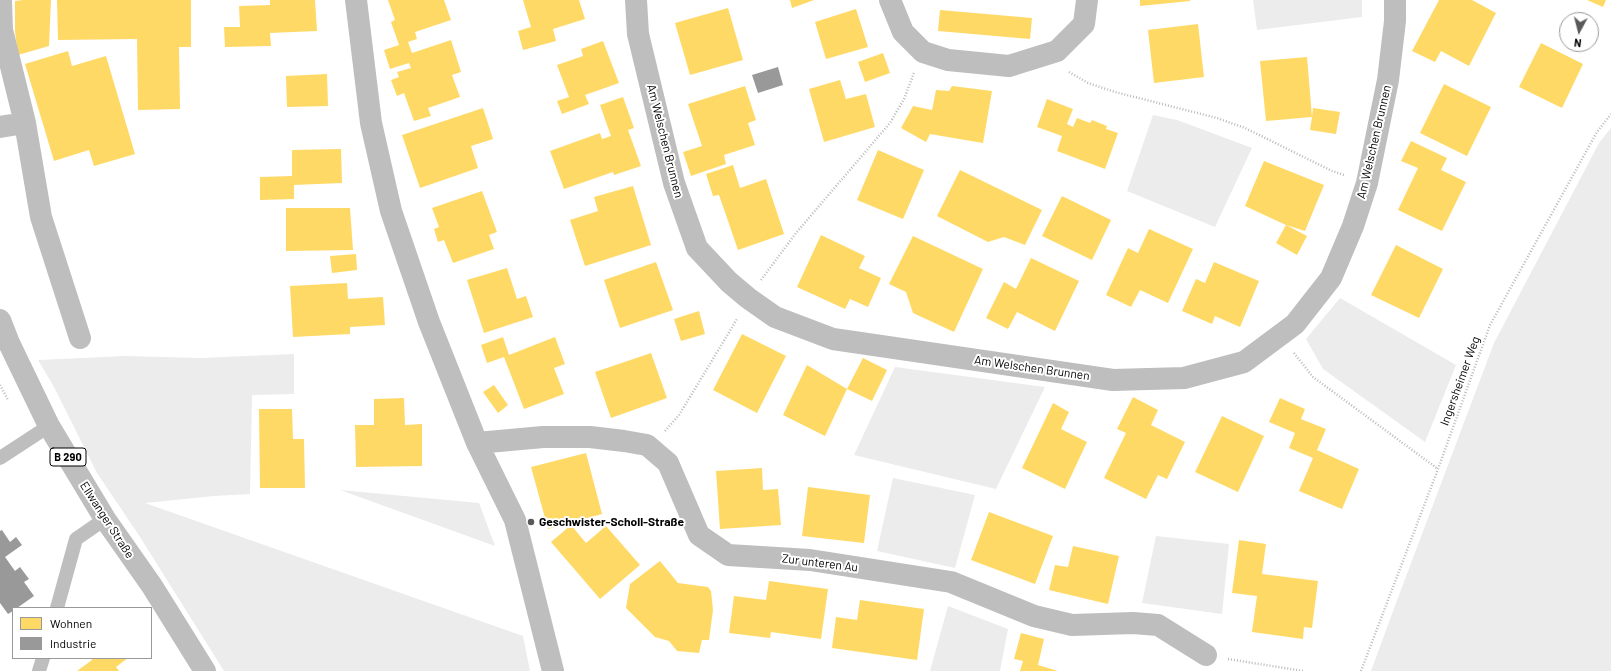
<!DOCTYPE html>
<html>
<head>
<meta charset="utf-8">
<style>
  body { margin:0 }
  #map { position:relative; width:1611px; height:671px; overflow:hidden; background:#fff; font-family:Barlow,sans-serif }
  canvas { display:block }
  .legend { position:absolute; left:12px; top:607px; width:140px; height:52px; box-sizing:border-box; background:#fff; border:1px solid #999; margin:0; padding:5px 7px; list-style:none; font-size:12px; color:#000 }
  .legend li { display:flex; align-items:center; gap:8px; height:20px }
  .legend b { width:20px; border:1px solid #999 }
  .north { position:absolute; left:1559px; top:12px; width:40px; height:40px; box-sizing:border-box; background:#fff; border:1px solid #999; border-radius:50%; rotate:187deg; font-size:11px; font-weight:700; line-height:16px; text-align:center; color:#000 }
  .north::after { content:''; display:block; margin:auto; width:14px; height:18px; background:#595959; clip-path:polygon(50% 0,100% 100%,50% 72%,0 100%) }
</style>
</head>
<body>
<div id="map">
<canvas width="1611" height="671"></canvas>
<ul class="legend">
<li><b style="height:11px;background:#ffd966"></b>Wohnen</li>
<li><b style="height:11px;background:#999"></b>Industrie</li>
</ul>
<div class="north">N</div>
</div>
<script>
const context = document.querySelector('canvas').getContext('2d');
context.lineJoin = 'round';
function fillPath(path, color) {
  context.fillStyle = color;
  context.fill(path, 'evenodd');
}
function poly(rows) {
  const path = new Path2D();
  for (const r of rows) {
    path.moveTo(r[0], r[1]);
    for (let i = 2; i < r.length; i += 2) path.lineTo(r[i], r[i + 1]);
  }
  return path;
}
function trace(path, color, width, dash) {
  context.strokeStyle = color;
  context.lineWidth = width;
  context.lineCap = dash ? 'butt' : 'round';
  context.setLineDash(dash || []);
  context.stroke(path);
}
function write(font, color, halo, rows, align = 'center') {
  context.font = font + ' Barlow,sans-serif';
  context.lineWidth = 4;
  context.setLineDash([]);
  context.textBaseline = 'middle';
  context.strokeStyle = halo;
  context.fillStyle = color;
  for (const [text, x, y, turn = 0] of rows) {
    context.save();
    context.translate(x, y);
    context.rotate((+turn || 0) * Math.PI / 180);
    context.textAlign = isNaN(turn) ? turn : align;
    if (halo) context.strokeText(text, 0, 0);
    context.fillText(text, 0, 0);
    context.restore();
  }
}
const green = poly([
  [1253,0,1362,0,1362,17,1257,30],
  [1153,115,1177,120,1252,148,1215,227,1127,191],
  [1611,128,1611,671,1371,671,1396,603,1494,343,1599,143],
  [1340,298,1456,365,1425,442,1323,369,1306,339],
  [294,354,294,394,252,395,250,494,214,496,145,503,523,636,530,671,224,671,140,537,97,473,53,385,38,360,125,356,200,358],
  [895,367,1045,387,996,489,854,455],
  [893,478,975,495,955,568,877,551],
  [340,490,479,503,495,546],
  [1156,536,1229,544,1222,614,1142,603],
  [948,606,1008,629,1000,671,930,671]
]);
const homes = poly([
  [23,0,51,0,49,46,18,55,15,32,15,1],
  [57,0,191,0,191,47,179,47,180,109,138,110,137,39,58,40],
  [270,0,315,0,317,31,270,33,271,46,225,47,224,27,240,27,239,6,270,5],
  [388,0,444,0,451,20,415,32,417,39,408,42,412,53,451,40,461,72,452,75,460,97,428,108,431,116,414,121,404,93,397,96,391,80,399,77,397,72,411,68,409,63,390,69,384,50,399,45,391,22,395,20],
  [523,0,579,0,585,19,553,29,556,41,523,50,518,31,531,27],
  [790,0,814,0,792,8],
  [1140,0,1190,0,1190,1,1140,6],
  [1439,0,1472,0,1496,13,1469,66,1441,51,1435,62,1412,51],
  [1587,0,1606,0,1603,7],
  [728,8,743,60,690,75,675,23],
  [856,9,868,47,826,59,815,22],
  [940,10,1032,18,1030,39,938,31],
  [1198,24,1204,77,1154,83,1148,30],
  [603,41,619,83,585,95,589,104,562,114,557,101,569,97,557,65,583,56,581,49],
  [1541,43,1583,64,1562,108,1519,87],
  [68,51,72,66,106,56,135,154,94,166,89,150,54,161,25,64],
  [883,53,890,73,865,82,858,62],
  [1307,57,1312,117,1313,108,1340,112,1336,134,1310,130,1312,117,1266,121,1260,61],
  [327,74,328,106,287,107,286,76],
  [840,80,846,99,866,94,875,127,824,142,809,89],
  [1444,84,1491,107,1467,156,1420,133],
  [745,86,756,120,748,123,755,145,724,155,726,164,691,176,683,152,702,146,688,104],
  [952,86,992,91,983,143,930,134,926,142,901,128,913,106,932,110,936,90,949,91],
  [623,97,634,128,628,130,641,166,614,175,613,172,564,189,550,151,600,133,602,139,611,136,600,105],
  [1047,99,1073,109,1067,124,1073,127,1077,118,1090,123,1092,120,1107,126,1106,129,1118,133,1105,169,1057,151,1062,136,1037,127],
  [483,108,493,139,471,146,478,168,420,188,402,135],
  [1411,141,1447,158,1441,170,1466,182,1442,231,1398,210,1418,168,1401,161],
  [341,149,342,183,294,185,294,199,260,200,260,177,292,176,292,150],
  [878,150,924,170,903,219,857,200],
  [1264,161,1324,185,1305,231,1286,225,1245,206],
  [733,165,740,188,766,179,784,234,738,250,719,195,713,196,706,174],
  [960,170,1042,210,1025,245,1004,237,988,242,937,216],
  [633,186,651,245,585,266,570,220,598,211,594,197],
  [482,191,497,232,489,235,494,249,453,263,444,240,438,242,434,229,439,227,432,208],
  [1062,196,1111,220,1092,260,1042,236],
  [286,208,350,208,353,250,286,251],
  [1286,225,1307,236,1297,255,1276,243],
  [1149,229,1193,249,1168,303,1140,290,1131,307,1106,295,1128,248,1138,253],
  [821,235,865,256,859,268,881,278,868,307,850,299,845,309,797,287],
  [913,236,983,269,954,332,913,313,906,292,889,284],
  [1396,245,1443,269,1419,318,1371,295],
  [356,254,357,270,332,273,330,256],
  [1031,258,1079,281,1055,331,1017,312,1008,329,986,318,1004,282,1016,289],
  [656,262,673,310,620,328,604,280],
  [1214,262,1259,281,1240,327,1215,316,1212,324,1182,311,1196,279,1205,283],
  [507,268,517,299,526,296,533,317,484,333,467,280],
  [347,283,348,299,383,297,385,325,350,327,350,334,293,337,290,286],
  [699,311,705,334,681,341,674,319],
  [742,334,786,356,757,413,713,390],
  [503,337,509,355,555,337,565,364,554,368,564,394,524,409,504,357,487,363,481,345],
  [651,353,667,398,611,418,595,372],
  [863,358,887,370,872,401,847,389],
  [807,365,847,389,825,436,783,415],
  [494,385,508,405,498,413,483,392],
  [1133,397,1158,410,1151,425,1185,442,1167,479,1158,475,1146,499,1104,478,1126,433,1117,429],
  [404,398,405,425,422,424,422,466,356,467,355,425,374,425,374,399],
  [1280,398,1305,409,1301,419,1326,429,1317,450,1359,469,1342,509,1299,491,1313,458,1289,448,1295,433,1269,422],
  [1053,403,1069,412,1061,429,1087,442,1065,489,1022,468],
  [259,409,292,409,293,439,304,439,305,488,260,488],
  [1222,416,1264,436,1238,492,1195,472],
  [586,453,602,514,548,529,531,467],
  [762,468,763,490,778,489,781,525,720,529,716,471],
  [808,487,870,495,864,543,802,536],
  [989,512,1053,536,1035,584,971,560],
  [571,525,586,543,606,526,640,565,600,599,551,542],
  [1239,540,1266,544,1262,574,1318,581,1312,628,1304,627,1303,639,1252,632,1257,596,1232,593],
  [1073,546,1119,556,1108,604,1049,590,1055,565,1068,567],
  [660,561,678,583,708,587,711,591,713,610,709,640,702,640,699,653,677,651,669,641,655,637,626,608,630,584],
  [769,581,828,589,821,639,771,632,770,638,729,633,734,596,766,600],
  [860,600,924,609,917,660,832,648,836,617,857,620],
  [1021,633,1044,639,1038,665,1058,671,1020,671,1023,661,1014,659],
  [91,658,128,658,116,667,119,671,77,671,92,660]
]);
const industry = poly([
  [778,67,783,85,758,93,752,75],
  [2,530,10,542,16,537,22,545,5,557,15,571,20,567,29,579,24,582,34,596,17,608,13,608,13,611,8,614,0,603,0,531]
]);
const path = poly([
  [1069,72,1088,83,1115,92,1217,118,1245,128,1332,171,1344,175],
  [761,280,796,233,890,123,904,99,914,73],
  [1294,353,1313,377,1438,469],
  [0,385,8,400],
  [665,431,679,415,690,397,737,319],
  [1228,659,1303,671],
  [1361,671,1438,469,1490,325,1597,132,1611,114]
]);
const lane = poly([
  [0,458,49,426],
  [57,608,76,539,105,519],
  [39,671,43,658]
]);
const street = poly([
  [1,0,2,30,25,123,41,217,80,338],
  [356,0,371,123,391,211,429,322,477,443,515,520,553,671],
  [636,0,638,34,674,183,697,248,729,282,748,298,775,317,833,339,1113,380,1184,378,1244,362,1295,324,1331,278,1353,226,1367,183,1388,80,1395,21,1395,0],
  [890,0,903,32,923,52,948,60,1009,66,1057,51,1084,24,1087,0],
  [0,127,25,123],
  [477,443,543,437,590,437,624,441,647,445,668,463,699,535,728,555,810,560,951,582,1034,616,1072,625,1133,623,1158,625,1206,655]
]);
const primary = poly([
  [0,320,9,343,49,426,105,519,152,586,205,671]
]);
const markers = [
  [531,522,4,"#595959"]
];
const shields = [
  [68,457,36]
];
const shieldNames = [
  ["B 290",68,457]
];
const streetNames = [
  ["Am Welschen Brunnen",665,141,76],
  ["Am Welschen Brunnen",1374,142,-77],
  ["Am Welschen Brunnen",1032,368,8],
  ["Ingersheimer Weg",1460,381,-70],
  ["Ellwanger Straße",107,520,57],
  ["Zur unteren Au",820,563,7]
];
const poiNames = [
  ["Geschwister-Scholl-Straße",539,522]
];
fillPath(green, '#ececec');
fillPath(homes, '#ffd966');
fillPath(industry, '#999');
trace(path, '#b9b9b9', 2.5, [1, 2]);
trace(lane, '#bebebe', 14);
trace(street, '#bebebe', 22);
trace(primary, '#bebebe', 22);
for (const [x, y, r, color] of markers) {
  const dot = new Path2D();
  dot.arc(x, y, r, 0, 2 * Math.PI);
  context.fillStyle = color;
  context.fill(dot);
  trace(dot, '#fff', 1.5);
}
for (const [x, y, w] of shields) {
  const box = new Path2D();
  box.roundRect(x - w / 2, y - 9, w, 18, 3);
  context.fillStyle = '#fff';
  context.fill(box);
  trace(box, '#000', 1);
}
write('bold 11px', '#000', null, shieldNames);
write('12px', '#000', '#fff', streetNames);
write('bold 12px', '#000', '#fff', poiNames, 'left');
</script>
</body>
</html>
